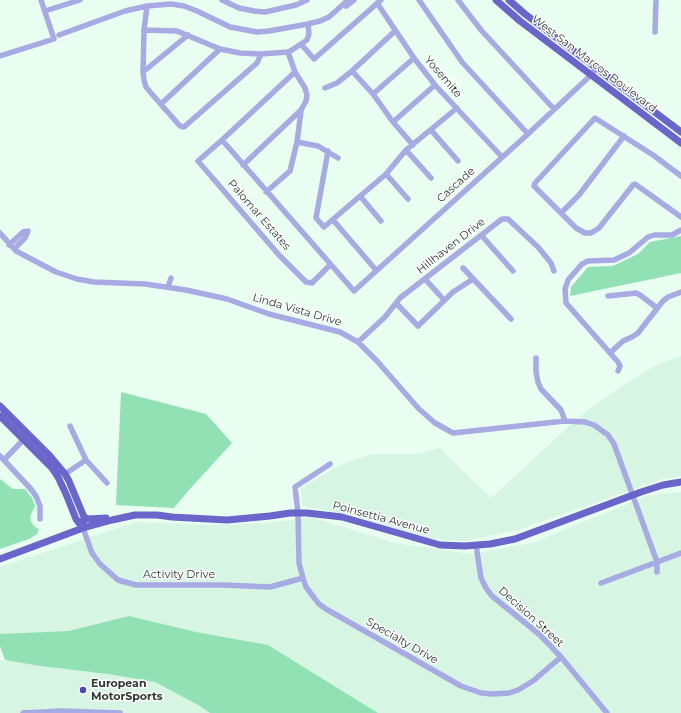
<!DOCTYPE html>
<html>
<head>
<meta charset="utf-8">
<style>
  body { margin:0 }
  canvas { display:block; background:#e8fff1 }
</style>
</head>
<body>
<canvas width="681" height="713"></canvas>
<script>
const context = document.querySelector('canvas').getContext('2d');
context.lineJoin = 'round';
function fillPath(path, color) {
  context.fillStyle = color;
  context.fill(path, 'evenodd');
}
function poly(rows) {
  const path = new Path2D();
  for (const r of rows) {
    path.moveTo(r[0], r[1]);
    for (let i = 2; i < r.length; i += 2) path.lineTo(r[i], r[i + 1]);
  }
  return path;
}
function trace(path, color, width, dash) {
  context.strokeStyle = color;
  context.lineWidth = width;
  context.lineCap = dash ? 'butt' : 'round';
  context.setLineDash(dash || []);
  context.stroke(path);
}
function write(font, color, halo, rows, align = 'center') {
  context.font = font + ' Montserrat,sans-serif';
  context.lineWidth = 3;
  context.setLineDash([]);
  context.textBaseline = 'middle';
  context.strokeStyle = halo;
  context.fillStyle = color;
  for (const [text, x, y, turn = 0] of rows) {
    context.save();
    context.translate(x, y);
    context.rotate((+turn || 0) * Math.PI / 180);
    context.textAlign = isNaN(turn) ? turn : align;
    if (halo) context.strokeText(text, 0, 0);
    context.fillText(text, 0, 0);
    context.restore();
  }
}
const built = poly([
  [681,356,681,476,662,479,518,530,464,541,430,539,351,515,302,506,301,488,336,467,347,462,372,454,418,454,440,448,491,498,580,416,611,393,658,364],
  [681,492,681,713,378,713,268,645,196,632,129,616,68,631,0,634,0,567,136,522,202,525,259,524,311,517,395,543,472,554,532,543,646,496],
  [5,660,40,666,108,674,156,682,200,706,210,713,0,713,0,661]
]);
const green = poly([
  [681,236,681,273,570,296,571,287,588,267,613,266,638,254,650,242],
  [121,392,206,414,232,443,189,490,174,508,116,505],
  [0,479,13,489,25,489,32,498,35,506,30,517,31,522,35,527,39,529,37,534,29,539,0,549],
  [129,616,196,632,268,645,378,713,210,713,200,706,155,682,108,674,40,666,5,660,0,646,0,634,68,631]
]);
const minor = poly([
  [222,0,239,8,254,11,265,12,296,5,307,0],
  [419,0,462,62,528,134],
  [458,0,481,30,554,109],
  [377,3,414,58,435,85,502,157],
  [147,6,144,30,143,72,144,80,146,87,151,93,180,126,184,127,257,63,261,54],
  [346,6,354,0],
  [45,11,80,0],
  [144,30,177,31,220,49,240,53,261,54,288,52,292,50,307,40,309,34,308,24],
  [655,32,656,0],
  [59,35,125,11,147,6,171,4,184,6,197,11,230,27,257,32,269,31,308,24,320,21,329,17,348,0],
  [301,44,314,59,381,0],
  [0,56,54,39,41,0],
  [352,71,373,94,393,122,413,145],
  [143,72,188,35],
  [295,72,222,140,198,161,279,255,306,282,312,283,330,265],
  [325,88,337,83,352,71,395,31],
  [373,94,414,58],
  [161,104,220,49],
  [393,122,435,85],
  [431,130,458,161],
  [222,140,354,291,528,134,591,75,596,68],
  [297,142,318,146,338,158],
  [406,150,431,178],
  [328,151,316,218,324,227,386,174,406,150,457,108],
  [243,165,301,110,306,101,307,95,305,88,295,72,288,52],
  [386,174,408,199],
  [681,176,653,155,595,118,535,183,534,186,576,228,585,233,591,233,599,228,633,185,635,184,681,217],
  [266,192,290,171,297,142,301,111],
  [360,196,381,221],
  [561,213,579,195,624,136],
  [333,220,376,270],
  [0,233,16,251,56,272,77,279,94,282,145,284,186,290,227,299,269,314,340,332,358,342,377,361,419,409,435,423,453,433,565,421,585,422,594,425,608,435,614,444,657,562,657,572],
  [481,235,513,271],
  [9,245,23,232,28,231,25,238,14,249],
  [463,268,511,319],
  [425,279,444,300],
  [168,287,171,278],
  [608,296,636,293,640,295,657,308],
  [396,303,418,326,453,292,473,279],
  [358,342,385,317,400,298,502,219,508,219,538,247,551,263,554,271],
  [610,353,623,341,632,337,638,333,663,301,668,297,681,292],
  [536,358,536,372,538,382,541,389,561,410,565,421],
  [618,371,620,366,618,362,566,303,565,289,568,280,582,264,588,261,614,260,629,253,648,237,654,235,672,235,681,230],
  [70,426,86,460,107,483],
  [0,456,30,488,36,496,40,506,40,519],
  [4,460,26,437],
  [330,464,295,487,298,513,299,563,303,578,306,587,319,604,326,609,461,686,481,693,493,694,509,693,518,690,533,681,561,657],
  [65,474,86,460],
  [83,528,92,553,100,564,118,580,136,585,223,585,270,587,303,578],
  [476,545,481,578,486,588,492,596,540,635,561,657,607,713],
  [601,583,681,553],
  [23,713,62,711,120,713]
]);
const major = poly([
  [496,0,520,21,681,143],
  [509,0,525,14,681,132],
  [0,406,50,456,65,474,69,481,84,517,83,528],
  [0,416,52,468,58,477,66,494,76,519,83,528],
  [84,517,88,519,106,518],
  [0,559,83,528,112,520,135,515,157,515,172,517,227,520,270,516,290,513,307,513,342,517,440,545,465,546,490,544,515,539,641,492,663,485,681,482]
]);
const markers = [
  [83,690,4,"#5243bb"]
];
const streetNames = [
  ["West San Marcos Boulevard",594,64,37],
  ["Yosemite",443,77,49],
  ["Cascade",456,185,-42],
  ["Palomar Estates",259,215,49],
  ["Hillhaven Drive",451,246,-38],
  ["Linda Vista Drive",297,310,16],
  ["Poinsettia Avenue",381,518,15],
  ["Activity Drive",179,575],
  ["Decision Street",531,617,42],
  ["Specialty Drive",402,641,30]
];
const poiNames = [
  ["European",91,684],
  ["MotorSports",91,697]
];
fillPath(built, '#d7f5e3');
fillPath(green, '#92e1b4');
trace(minor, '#a8abe3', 5.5);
trace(major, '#6a65ca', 7);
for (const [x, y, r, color] of markers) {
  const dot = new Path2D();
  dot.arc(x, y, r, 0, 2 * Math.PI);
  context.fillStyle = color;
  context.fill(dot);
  trace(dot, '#fff', 1.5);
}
write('11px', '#2e3732', '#fff', streetNames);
write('bold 11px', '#2e3732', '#fff', poiNames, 'left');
</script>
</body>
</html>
